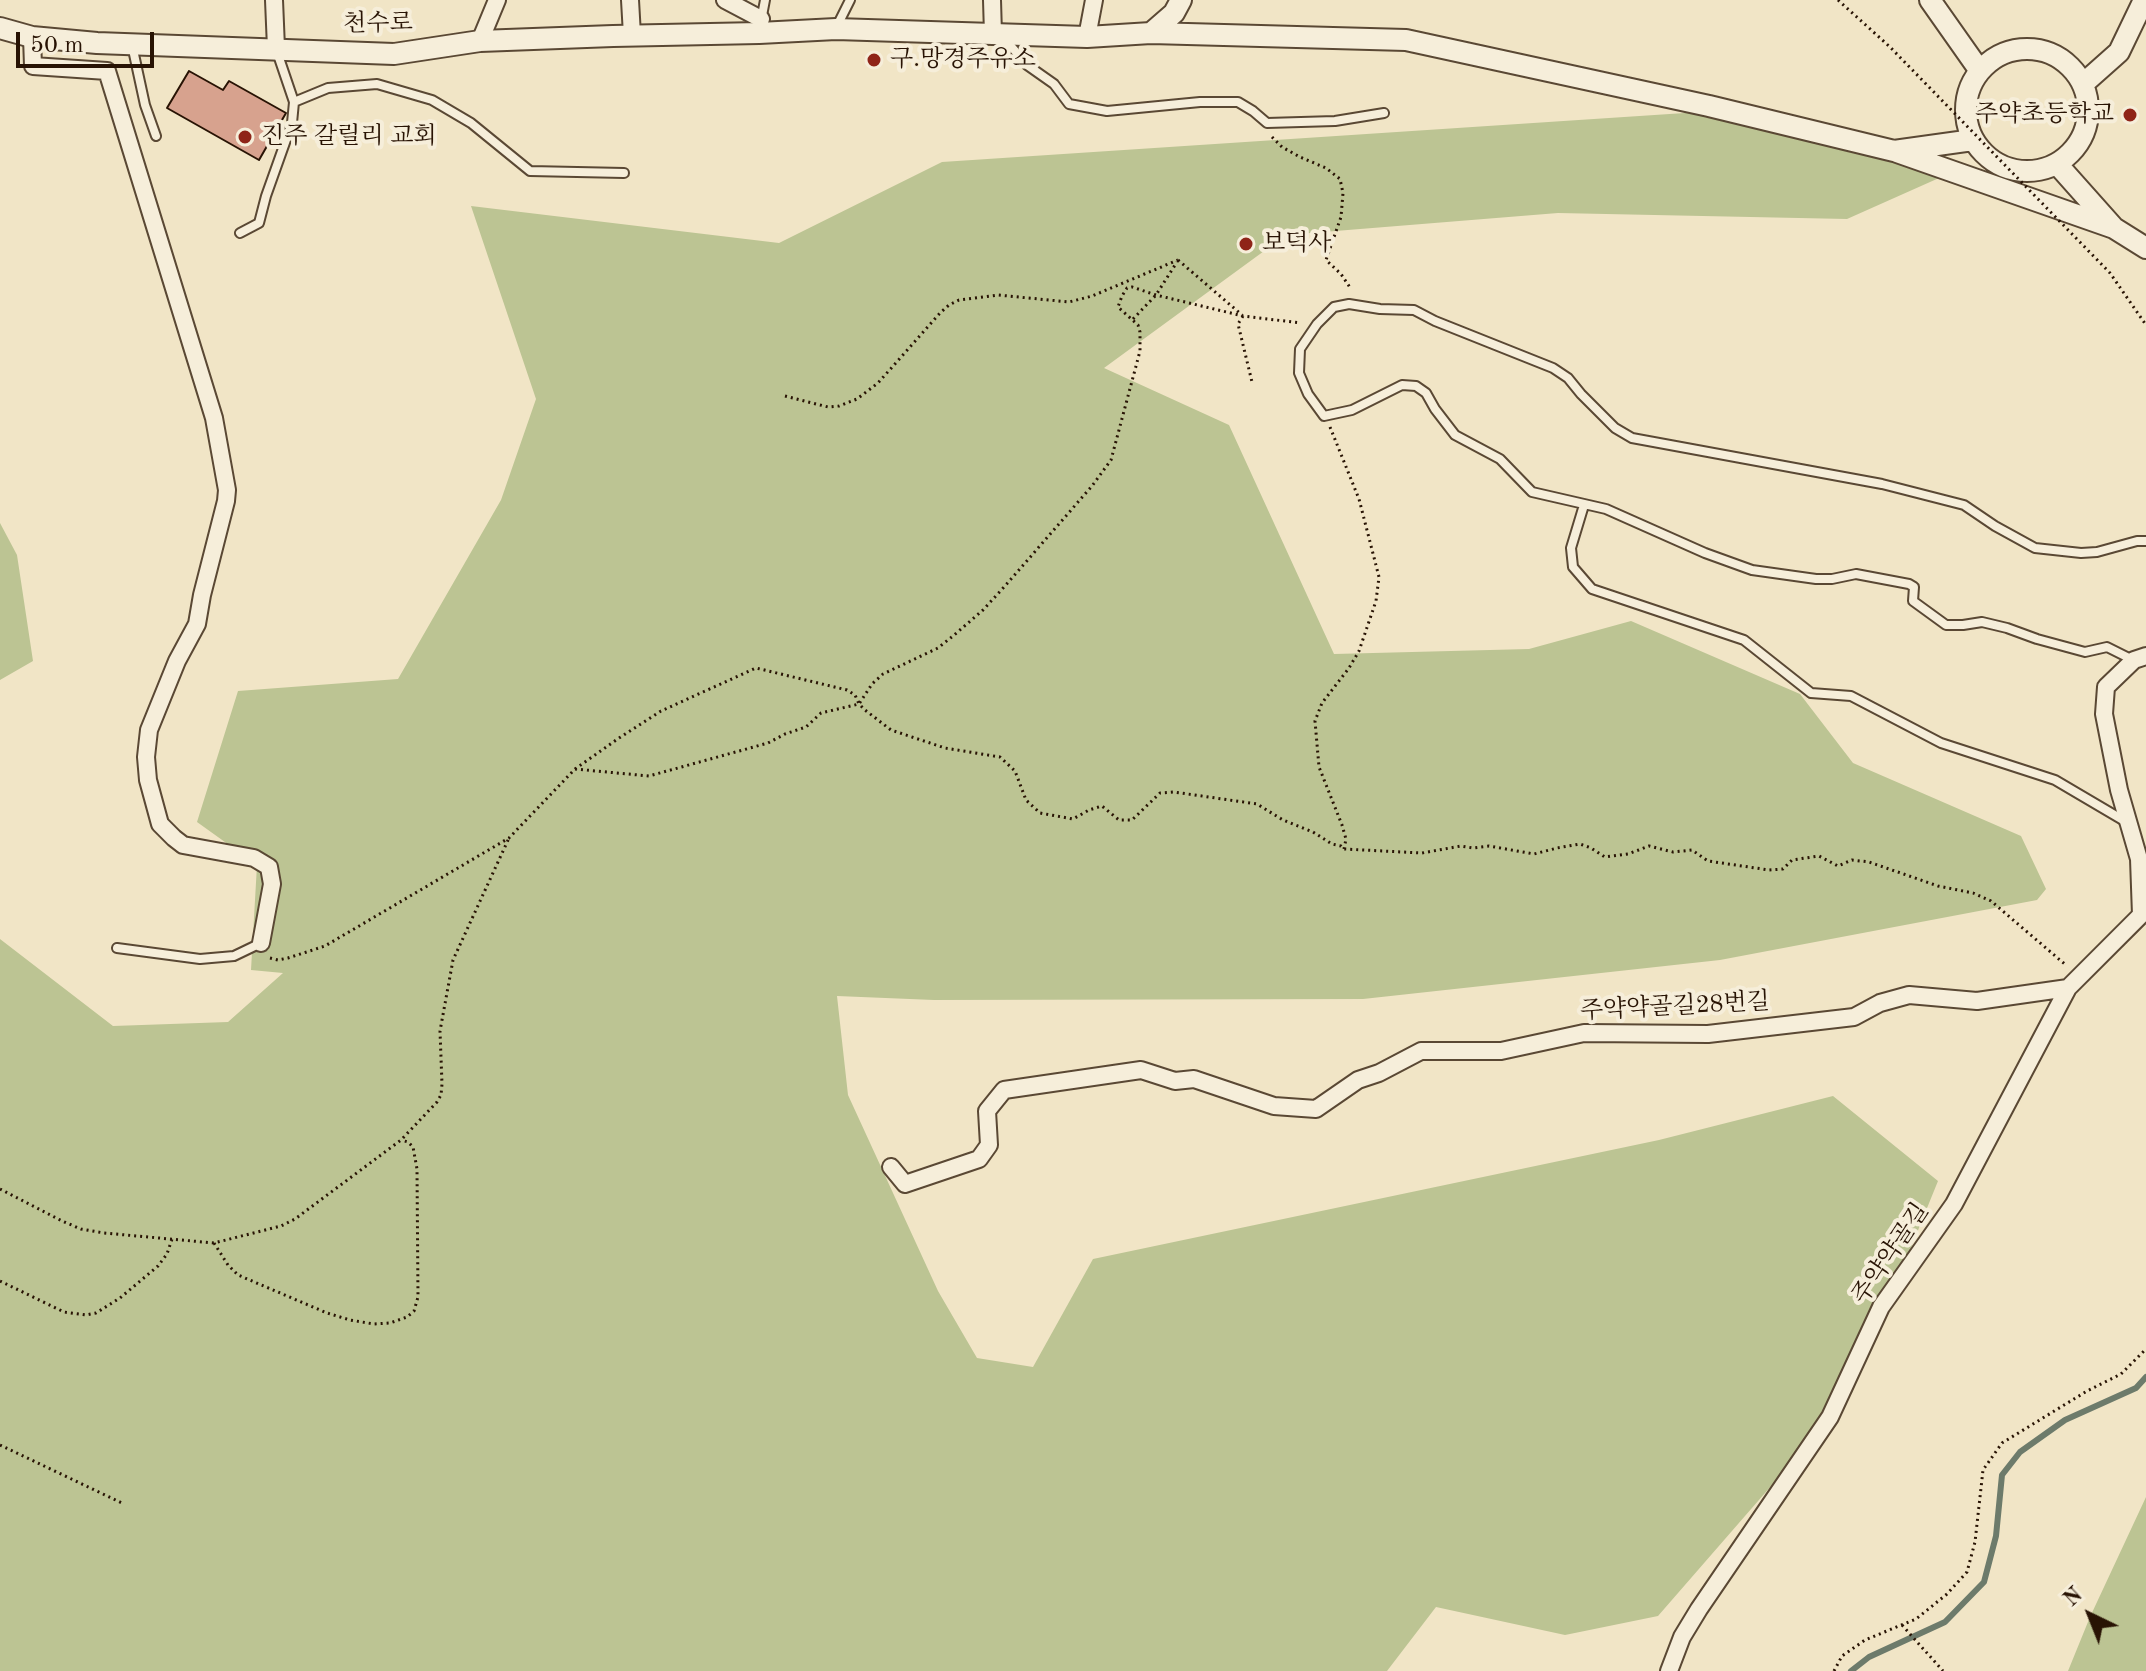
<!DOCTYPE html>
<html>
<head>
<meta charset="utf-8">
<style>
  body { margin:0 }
  #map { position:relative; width:2146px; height:1671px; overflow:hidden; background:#f1e5c6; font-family:"Old Standard TT",serif }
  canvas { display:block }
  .north { position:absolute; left:2050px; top:1575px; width:80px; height:80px; -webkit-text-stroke:6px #f6eeda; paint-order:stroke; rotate:317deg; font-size:22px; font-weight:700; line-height:32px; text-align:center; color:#281304 }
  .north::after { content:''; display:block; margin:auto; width:28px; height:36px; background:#281304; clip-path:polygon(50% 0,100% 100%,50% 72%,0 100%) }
  .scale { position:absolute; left:16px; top:32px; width:138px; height:36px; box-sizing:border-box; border:4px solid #281304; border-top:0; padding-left:10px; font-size:24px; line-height:28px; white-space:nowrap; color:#281304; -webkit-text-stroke:6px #f6eeda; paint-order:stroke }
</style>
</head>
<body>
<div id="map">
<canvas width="2146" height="1671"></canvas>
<div class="north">N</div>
<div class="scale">50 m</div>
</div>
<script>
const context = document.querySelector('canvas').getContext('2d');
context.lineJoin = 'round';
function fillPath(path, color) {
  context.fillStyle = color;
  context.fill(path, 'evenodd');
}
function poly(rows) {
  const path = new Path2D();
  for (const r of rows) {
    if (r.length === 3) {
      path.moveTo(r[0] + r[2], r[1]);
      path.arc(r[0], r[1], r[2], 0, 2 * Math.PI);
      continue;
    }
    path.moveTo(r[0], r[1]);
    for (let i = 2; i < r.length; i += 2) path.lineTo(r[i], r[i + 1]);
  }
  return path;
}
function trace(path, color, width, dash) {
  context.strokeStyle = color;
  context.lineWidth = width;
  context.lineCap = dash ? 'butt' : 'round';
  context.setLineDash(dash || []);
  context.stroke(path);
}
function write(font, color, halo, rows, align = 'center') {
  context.font = font + ' "Old Standard TT","Noto Serif KR",serif';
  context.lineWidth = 8;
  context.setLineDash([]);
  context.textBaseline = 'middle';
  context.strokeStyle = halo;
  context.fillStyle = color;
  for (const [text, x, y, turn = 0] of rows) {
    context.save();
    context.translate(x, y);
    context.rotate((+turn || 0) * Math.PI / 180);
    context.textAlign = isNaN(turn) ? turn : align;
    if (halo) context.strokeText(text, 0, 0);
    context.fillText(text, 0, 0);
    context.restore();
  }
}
const green = poly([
  [1700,112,1948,174,1847,219,1558,213,1286,235,1104,368,1229,425,1334,654,1529,649,1631,621,1800,694,1853,763,2021,836,2046,889,2037,900,1720,960,1363,999,934,1000,837,996,848,1095,938,1291,977,1358,1033,1367,1093,1259,1659,1140,1833,1096,1938,1181,1852,1393,1658,1616,1565,1635,1436,1607,1387,1671,0,1671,0,939,113,1026,228,1022,283,973,251,970,257,865,197,822,238,691,398,679,501,500,536,399,471,206,779,243,942,162],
  [0,523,17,555,33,661,0,680],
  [2146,1497,2146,1671,2068,1671,2090,1617]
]);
const stream = poly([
  [1851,1671,1869,1657,1945,1622,1984,1582,1996,1536,2002,1475,2020,1452,2065,1420,2136,1388,2146,1377]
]);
const building = poly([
  [189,71,223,90,229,81,286,113,259,160,167,108,189,71]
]);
const path = poly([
  [1272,137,1282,147,1300,157,1326,168,1340,179,1343,193,1341,217,1326,260,1341,274,1351,289],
  [1178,260,1242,315],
  [1243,316,1238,324,1252,382],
  [1133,319,1156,295,1177,262],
  [785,396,828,407,839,406,857,399,878,383,940,313,949,305,959,300,998,295,1069,302,1092,296,1178,260],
  [1330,427,1359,499,1379,577,1376,601,1359,651,1349,668,1322,703,1315,721,1319,767,1342,825,1346,839,1344,849],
  [575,769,649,776,768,743,785,734,806,727,821,713,859,704,872,684,883,674,938,648,953,636,983,610,1005,586,1092,486,1111,460,1140,351,1140,332,1138,325,1118,307,1122,296,1127,288,1132,287,1156,295,1243,316,1301,323],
  [270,958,278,960,288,958,325,946,509,838,575,769,619,738,661,711,756,668,847,690,855,695,859,704,865,710,891,730,945,748,1000,757,1015,771,1026,800,1040,813,1073,819,1089,810,1102,806,1119,820,1132,820,1160,793,1174,792,1257,804,1283,820,1313,832,1332,844,1341,846,1344,849,1422,853,1461,846,1473,848,1489,846,1534,854,1557,848,1580,844,1591,848,1605,857,1628,854,1649,846,1673,852,1692,850,1708,861,1769,870,1783,869,1792,860,1819,856,1838,866,1852,860,1869,862,1938,886,1973,893,1991,901,2067,966],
  [0,1189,62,1221,81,1229,104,1233,214,1243,281,1226,295,1219,401,1140,437,1102,441,1095,442,1084,440,1031,453,960,509,838],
  [214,1243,228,1265,238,1275,327,1313,350,1320,374,1324,390,1323,407,1317,414,1311,418,1297,417,1169,413,1147,408,1142,401,1140],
  [0,1281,64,1312,86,1315,96,1313,120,1298,158,1266,167,1254,172,1239],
  [0,1445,124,1504],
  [1902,1625,1943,1671],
  [1834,1671,1842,1656,1865,1640,1916,1619,1947,1594,1967,1572,1975,1542,1983,1470,2002,1443,2087,1391,2121,1374,2146,1349]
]);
const service = poly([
  [761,21,765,0],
  [836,28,850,0],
  [1004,38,1027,65,1054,84,1069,104,1107,111,1200,102,1238,102,1253,111,1267,123,1335,121,1384,113],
  [132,45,145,105,156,136],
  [294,102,328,88,377,84,432,100,471,123,530,171,624,173],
  [240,233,259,223,266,196,292,123,294,102,276,49],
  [1584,505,1571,548,1573,567,1592,589,1744,640,1811,693,1851,696,1941,743,2055,780,2128,823],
  [2133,660,2107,647,2085,652,2037,639,2007,628,1982,622,1963,625,1946,625,1913,601,1914,587,1909,584,1856,574,1832,579,1816,579,1752,570,1705,553,1606,509,1532,492,1500,459,1455,435,1435,409,1426,393,1416,386,1402,385,1352,410,1324,416,1308,394,1299,373,1300,349,1317,324,1334,307,1349,304,1380,309,1414,310,1435,321,1553,368,1568,378,1581,394,1615,428,1632,438,1882,484,1964,505,1995,526,2035,548,2081,553,2097,552,2137,541,2146,541],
  [117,948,200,959,234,956,261,943]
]);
const minor = poly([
  [274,0,276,48],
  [630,0,632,35],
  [725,0,761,19],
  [992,0,993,34],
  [32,37,33,66,107,71,214,418,227,490,226,501,202,595,197,624,177,661,149,730,146,757,148,780,160,824,174,838,183,845,254,858,269,867,272,884,261,943],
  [1087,37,1094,0],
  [480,41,497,0],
  [2141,915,2139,859,2119,790,2104,714,2106,687,2134,660,2146,656],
  [891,1167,905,1184,979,1159,989,1145,987,1111,1004,1090,1141,1070,1175,1081,1194,1079,1274,1106,1316,1109,1358,1080,1379,1073,1421,1051,1501,1051,1584,1033,1708,1034,1854,1017,1880,1003,1909,995,1977,1001,2068,988],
  [1669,1671,1682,1637,1699,1609,1830,1417,1881,1307,1954,1204,2068,988,2141,915,2146,913]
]);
const tertiary = poly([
  [1930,0,1980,71],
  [0,28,32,37,97,43,394,54,480,41,613,36,759,33,836,29,1087,37,1151,33,1174,13,1181,0],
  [1151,33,1406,40,1709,106,1894,151,1973,140],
  [2027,110,61],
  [2083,84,2119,52,2144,0],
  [1897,152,2114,228],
  [2057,164,2114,228,2146,248]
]);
const pathBridge = poly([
  [1838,0,1890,47,2110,273,2146,325]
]);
const markers = [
  [874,60,8,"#8f2418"],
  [2130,115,8,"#8f2418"],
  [245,137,8,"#8f2418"],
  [1246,244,8,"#8f2418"]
];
const streetNames = [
  ["천수로",378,24,-1],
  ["주약약골길28번길",1675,1007,-3],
  ["주약약골길",1891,1254,-56]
];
const poiNames = [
  ["구.망경주유소",890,60],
  ["주약초등학교",2114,115,"right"],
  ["진주 갈릴리 교회",261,137],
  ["보덕사",1262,244]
];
fillPath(green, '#bcc493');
trace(stream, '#6d7b6b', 6);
fillPath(building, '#d7a28e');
trace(building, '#281304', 2);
trace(service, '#5a4834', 12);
trace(minor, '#5a4834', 20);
trace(tertiary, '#5a4834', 24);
trace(path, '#281304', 3, [2, 4]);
trace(service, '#f6eeda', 8);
trace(minor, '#f6eeda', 16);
trace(tertiary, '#f6eeda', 20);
trace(pathBridge, '#281304', 3, [2, 4]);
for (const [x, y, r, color] of markers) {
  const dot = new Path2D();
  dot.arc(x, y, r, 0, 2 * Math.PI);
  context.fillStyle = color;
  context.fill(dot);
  trace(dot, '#f6eeda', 3);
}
write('24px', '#281304', '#f6eeda', streetNames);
write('24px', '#281304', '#f6eeda', poiNames, 'left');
</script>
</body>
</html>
